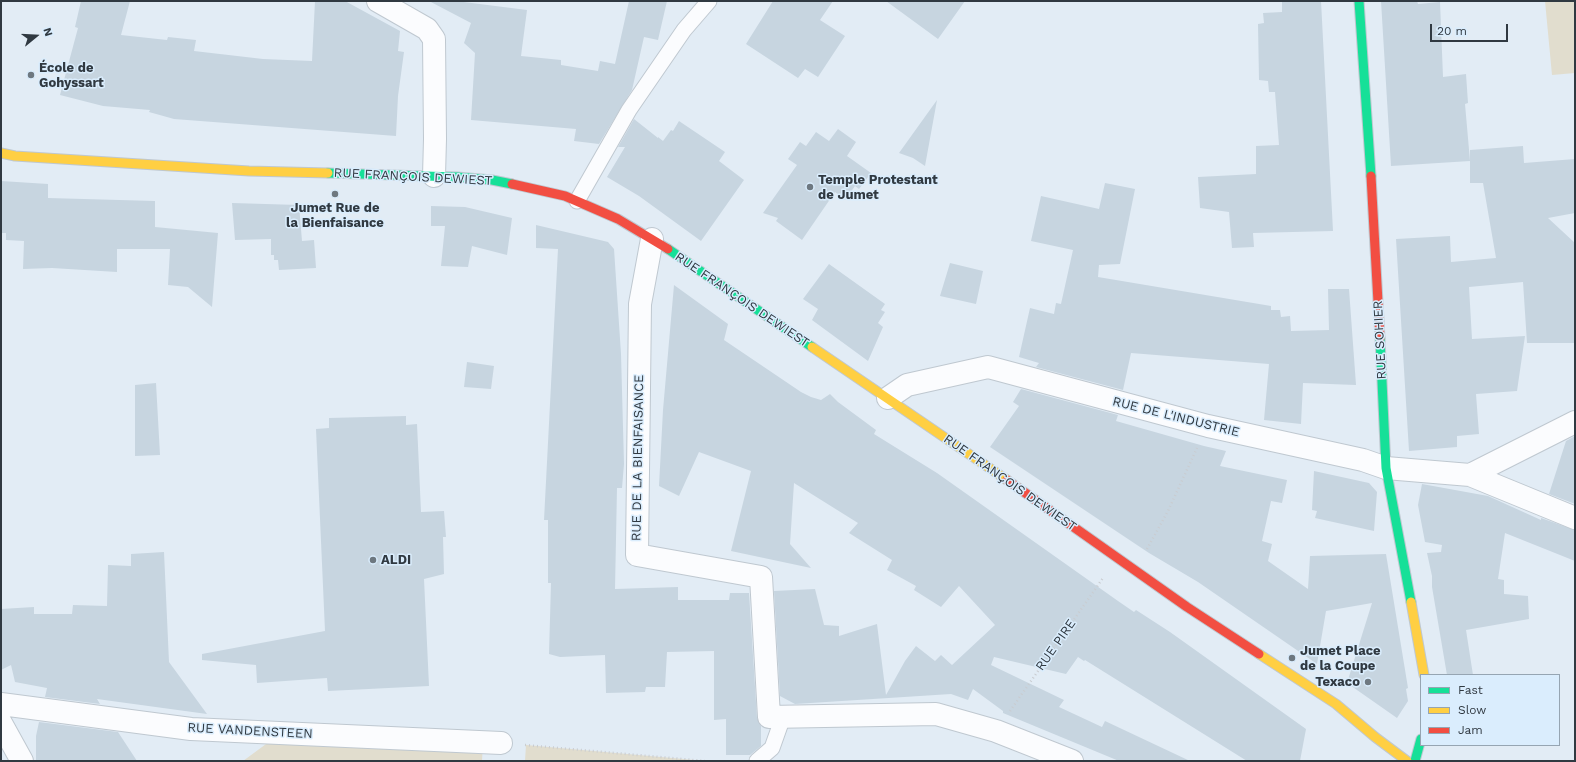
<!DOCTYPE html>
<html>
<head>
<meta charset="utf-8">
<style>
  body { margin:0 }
  #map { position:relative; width:1576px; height:762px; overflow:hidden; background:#e2ecf5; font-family:"Work Sans",sans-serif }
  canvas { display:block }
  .frame { position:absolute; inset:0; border:2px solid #303941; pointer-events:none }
  .legend { position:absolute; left:1420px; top:674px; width:140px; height:72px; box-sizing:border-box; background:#daedfd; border:1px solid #96a5b2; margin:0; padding:5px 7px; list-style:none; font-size:12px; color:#303941 }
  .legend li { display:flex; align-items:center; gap:8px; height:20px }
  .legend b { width:20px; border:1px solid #96a5b2 }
  .north { position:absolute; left:16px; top:16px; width:40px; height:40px; -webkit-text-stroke:3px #daedfd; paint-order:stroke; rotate:72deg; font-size:11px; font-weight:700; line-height:16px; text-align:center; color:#303941 }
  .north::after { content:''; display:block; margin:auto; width:14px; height:18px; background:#303941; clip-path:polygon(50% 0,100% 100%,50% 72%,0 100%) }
  .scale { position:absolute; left:1430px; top:24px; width:78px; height:18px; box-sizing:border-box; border:2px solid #303941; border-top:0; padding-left:5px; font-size:12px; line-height:14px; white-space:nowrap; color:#303941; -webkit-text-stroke:3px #daedfd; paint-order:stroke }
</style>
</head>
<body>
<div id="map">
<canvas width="1576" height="762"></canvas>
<div class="frame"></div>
<ul class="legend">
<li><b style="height:5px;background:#16e098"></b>Fast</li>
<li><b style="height:5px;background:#ffcf43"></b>Slow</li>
<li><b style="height:5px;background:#f24e42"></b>Jam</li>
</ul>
<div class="north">N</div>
<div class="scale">20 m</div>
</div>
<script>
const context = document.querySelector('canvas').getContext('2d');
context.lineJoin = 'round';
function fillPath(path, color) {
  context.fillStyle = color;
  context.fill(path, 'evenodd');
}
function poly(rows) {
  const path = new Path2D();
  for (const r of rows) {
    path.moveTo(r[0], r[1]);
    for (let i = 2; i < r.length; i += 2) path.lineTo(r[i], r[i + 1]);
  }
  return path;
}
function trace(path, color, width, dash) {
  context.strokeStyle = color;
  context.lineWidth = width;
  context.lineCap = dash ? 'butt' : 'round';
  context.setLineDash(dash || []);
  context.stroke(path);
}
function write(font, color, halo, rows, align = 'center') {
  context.font = font + ' "Work Sans",sans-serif';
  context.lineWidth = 3;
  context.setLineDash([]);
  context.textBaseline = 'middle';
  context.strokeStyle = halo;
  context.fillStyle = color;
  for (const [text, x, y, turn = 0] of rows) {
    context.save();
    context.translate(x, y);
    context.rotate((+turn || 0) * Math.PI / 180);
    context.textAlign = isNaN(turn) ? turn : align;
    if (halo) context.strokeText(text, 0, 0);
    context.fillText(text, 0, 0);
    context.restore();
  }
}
const green = poly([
  [1545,1,1575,1,1575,73,1552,75],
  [281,733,483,742,482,761,243,761],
  [526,745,706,761,525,761]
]);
const building = poly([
  [81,1,130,1,121,35,167,40,168,37,196,40,194,51,263,59,312,61,315,1,345,1,400,31,398,51,404,52,398,96,396,136,174,119,149,112,150,110,103,106,60,95,78,28,75,27],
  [429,1,456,1,527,10,521,56,561,60,561,65,598,71,600,61,615,64,629,1,667,1,658,40,644,37,632,90,599,144,574,141,576,129,471,120,475,53,464,43,471,23],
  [773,1,833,1,820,20,845,36,818,77,805,69,798,78,746,44],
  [886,1,965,1,938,39],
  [1282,1,1321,1,1333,231,1253,233,1254,247,1232,248,1229,212,1200,208,1198,177,1256,174,1256,146,1279,145,1275,92,1269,92,1268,81,1259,80,1258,24,1264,23,1263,13,1282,12],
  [1381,1,1417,1,1418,4,1440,2,1443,77,1466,74,1468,103,1465,104,1470,161,1391,166],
  [937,100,925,166,913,158,899,153],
  [634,119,658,138,658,137,663,141,671,130,673,131,679,121,725,152,719,161,744,180,701,241,639,196,607,177,625,147,618,147],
  [838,129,856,142,847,156,871,173,859,189,855,186,845,200,835,192,802,240,776,221,778,218,763,213,797,165,788,159,800,142,806,146,816,132,829,141],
  [1523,146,1524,163,1575,159,1575,213,1548,218,1575,243,1575,343,1527,343,1523,282,1469,287,1472,339,1525,336,1517,391,1476,394,1479,434,1457,436,1457,447,1409,451,1396,239,1450,236,1451,262,1496,258,1483,183,1470,183,1470,150],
  [1,181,48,184,48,198,155,201,155,227,218,233,212,307,188,287,168,285,170,249,117,249,117,272,52,268,23,269,24,241,6,240,6,233,1,233],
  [1105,183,1135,189,1120,264,1099,265,1098,277,1271,306,1271,310,1280,310,1281,317,1290,316,1291,331,1329,330,1328,289,1349,289,1356,385,1303,383,1301,424,1264,420,1269,364,1131,353,1123,390,1036,367,1039,363,1019,357,1030,308,1054,314,1056,303,1061,304,1073,250,1031,241,1041,196,1099,209],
  [232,203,299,205,302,241,314,240,316,268,279,270,278,260,274,260,274,255,271,255,271,239,235,240],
  [431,206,465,207,512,218,507,255,472,246,468,267,441,266,445,226,431,226],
  [536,225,604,241,608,242,614,249,621,354,624,464,622,488,617,488,615,589,678,587,678,600,729,600,730,593,749,593,757,718,761,726,761,746,750,755,726,755,726,719,714,720,714,651,667,652,665,687,646,687,645,692,606,693,605,655,560,657,549,654,551,583,548,583,548,520,544,520,558,249,536,248],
  [950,263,983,271,976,304,940,296],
  [829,264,885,304,881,310,885,312,878,323,883,327,868,361,812,320,818,309,803,299],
  [674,285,728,324,724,340,801,392,811,397,821,400,830,394,838,402,876,430,874,434,937,473,1118,601,1134,612,1136,610,1170,632,1306,729,1300,761,1247,761,1085,660,1084,661,1078,657,1066,674,994,657,991,665,1064,700,1059,707,1102,727,1105,721,1190,761,1119,761,1003,713,1003,711,973,689,968,700,951,694,795,704,780,696,774,591,815,589,824,625,839,626,839,636,877,624,886,695,905,661,916,646,935,661,941,655,952,665,995,625,959,586,941,607,914,590,916,586,887,570,892,560,849,533,858,523,794,483,790,544,811,568,731,551,751,471,699,452,679,496,659,486,663,410],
  [467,362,494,366,491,389,464,387],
  [156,383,160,455,135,456,135,385],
  [1021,389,1118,415,1116,421,1204,446,1226,451,1220,466,1287,480,1282,503,1271,501,1262,541,1272,544,1268,561,1308,589,1310,556,1386,554,1408,688,1406,689,1408,701,1397,718,1347,683,1372,603,1326,611,1317,664,1198,582,1149,553,990,447,1019,406,1013,402],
  [406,416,406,425,417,424,421,512,444,511,446,537,443,537,444,574,424,579,429,686,328,691,327,678,257,683,256,665,202,660,202,654,325,631,316,429,329,428,329,418],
  [1575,436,1575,504,1549,494,1566,441],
  [1314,471,1369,483,1377,492,1374,531,1315,518,1317,511,1312,510],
  [1422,484,1488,496,1541,520,1541,518,1575,530,1575,561,1505,533,1498,579,1504,580,1504,594,1528,596,1529,619,1466,630,1473,675,1447,675,1432,587,1432,576,1427,553,1441,552,1442,545,1425,542,1418,505],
  [164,552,169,662,207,714,97,699,100,704,45,697,47,688,15,682,11,665,1,670,1,609,34,607,34,614,72,614,73,605,107,606,108,565,131,566,131,554],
  [39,722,118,732,137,761,36,761,36,736]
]);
const path = poly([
  [1147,549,1168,511,1197,448],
  [1010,711,1103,578],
  [525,745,705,761]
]);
const lane = poly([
  [577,201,629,110,684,30,709,1],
  [757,761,772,748,783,717]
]);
const street = poly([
  [378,1,427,29,434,39,435,139,434,176],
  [652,239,640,304,637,555,761,577,769,717,936,714,996,731,1072,761],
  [888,398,907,385,988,367,1208,426,1363,460,1386,468,1470,475,1575,518],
  [1470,475,1575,422],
  [1,704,191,729,501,743],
  [1,723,22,761]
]);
const fast = poly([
  [1359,1,1371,176],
  [328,173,457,177,492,180,512,184],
  [668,249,812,347],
  [1380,338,1386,468,1411,602],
  [1415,761,1421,739]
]);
const slow = poly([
  [1,153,15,156,249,171,328,173],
  [812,347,1007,480],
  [1411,602,1424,675],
  [1259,654,1336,704,1375,737,1407,761]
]);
const jam = poly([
  [1371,176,1380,338],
  [512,184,565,196,618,219,668,249],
  [1007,480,1187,607,1259,654]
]);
const markers = [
  [31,75,4,"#6e7880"],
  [810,187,4,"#6e7880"],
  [335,194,4,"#6e7880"],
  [373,560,4,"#6e7880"],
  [1292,658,4,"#6e7880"],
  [1368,682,4,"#6e7880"]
];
const poiNames = [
  ["École de",39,68],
  ["Gohyssart",39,83],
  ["Temple Protestant",818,180],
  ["de Jumet",818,195],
  ["Jumet Rue de",335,208,"center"],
  ["la Bienfaisance",335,223,"center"],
  ["ALDI",381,560],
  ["Jumet Place",1300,651],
  ["de la Coupe",1300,666],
  ["Texaco",1360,682,"right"]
];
const streetNames = [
  ["RUE FRANÇOIS DEWIEST",413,177,3],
  ["RUE FRANÇOIS DEWIEST",742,300,34],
  ["RUE SOHIER",1380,340,-93],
  ["RUE DE L'INDUSTRIE",1176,417,14],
  ["RUE DE LA BIENFAISANCE",638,458,-89],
  ["RUE FRANÇOIS DEWIEST",1010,483,35],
  ["RUE PIRE",1056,645,-55],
  ["RUE VANDENSTEEN",250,731,3]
];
fillPath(green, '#e1ddce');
fillPath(building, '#c7d5e0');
trace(lane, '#bfc8d0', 17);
trace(street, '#bfc8d0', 24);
trace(fast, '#bfc8d0', 11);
trace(slow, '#bfc8d0', 11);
trace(jam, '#bfc8d0', 11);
trace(path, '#c9ccd0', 2.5, [1, 3]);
trace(lane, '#fbfcfe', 15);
trace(street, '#fbfcfe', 22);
trace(fast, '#16e098', 9);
trace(slow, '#ffcf43', 9);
trace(jam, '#f24e42', 9);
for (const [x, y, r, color] of markers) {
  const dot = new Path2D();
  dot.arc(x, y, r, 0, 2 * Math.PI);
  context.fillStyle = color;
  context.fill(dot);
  trace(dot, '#daedfd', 1.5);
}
write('bold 13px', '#303941', '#daedfd', poiNames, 'left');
write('13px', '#303941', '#daedfd', streetNames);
</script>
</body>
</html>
